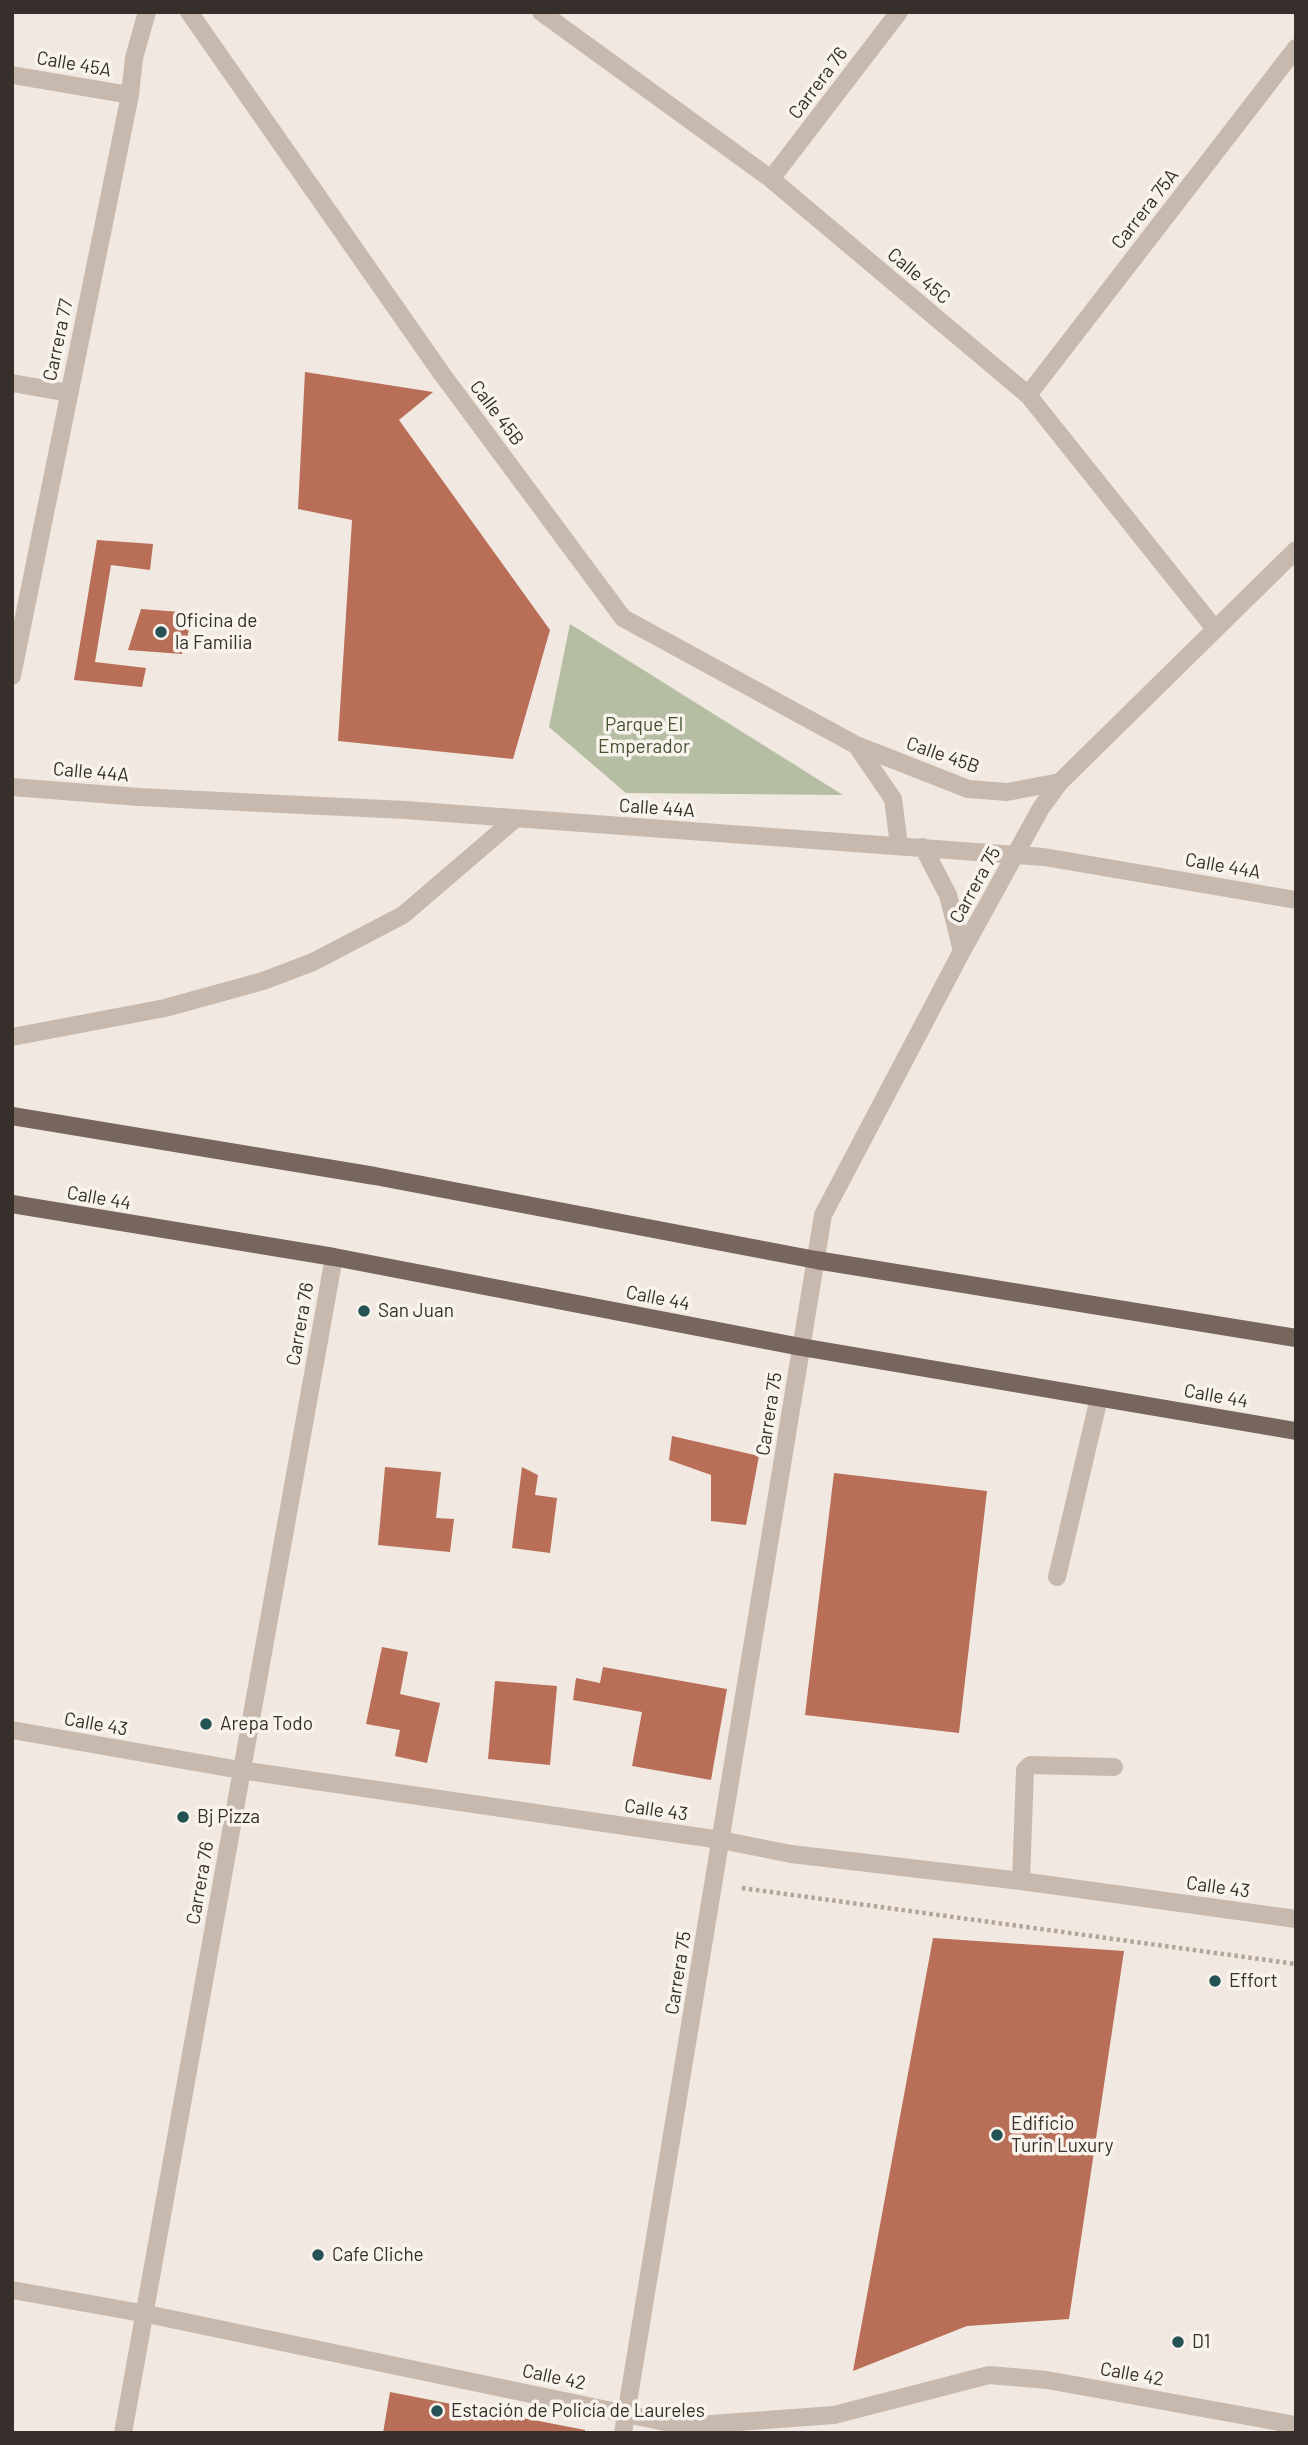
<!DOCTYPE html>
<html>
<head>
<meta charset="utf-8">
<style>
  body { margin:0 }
  #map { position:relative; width:1308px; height:2445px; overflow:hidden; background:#f1e9e1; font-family:Barlow,sans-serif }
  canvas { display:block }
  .frame { position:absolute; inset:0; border:14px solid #372f2b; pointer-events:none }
</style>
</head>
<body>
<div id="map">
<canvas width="1308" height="2445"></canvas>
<div class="frame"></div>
</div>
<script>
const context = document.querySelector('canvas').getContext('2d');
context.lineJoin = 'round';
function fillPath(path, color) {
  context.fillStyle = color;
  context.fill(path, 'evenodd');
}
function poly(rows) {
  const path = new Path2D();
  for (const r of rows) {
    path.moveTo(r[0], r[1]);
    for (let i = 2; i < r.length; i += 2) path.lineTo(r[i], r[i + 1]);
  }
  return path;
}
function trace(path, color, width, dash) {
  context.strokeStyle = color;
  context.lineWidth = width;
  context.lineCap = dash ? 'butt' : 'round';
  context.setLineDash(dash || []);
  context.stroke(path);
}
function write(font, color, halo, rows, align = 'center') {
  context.font = font + ' Barlow,sans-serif';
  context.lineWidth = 7;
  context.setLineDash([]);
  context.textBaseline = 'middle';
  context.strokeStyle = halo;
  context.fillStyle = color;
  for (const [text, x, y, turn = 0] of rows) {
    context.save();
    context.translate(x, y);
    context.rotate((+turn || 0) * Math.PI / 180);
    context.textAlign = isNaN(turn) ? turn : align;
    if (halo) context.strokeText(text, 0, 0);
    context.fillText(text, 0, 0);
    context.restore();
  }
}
const green = poly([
  [570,624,843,795,626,793,549,727]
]);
const building = poly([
  [305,372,433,392,399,420,550,630,513,759,338,741,352,520,298,509],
  [97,540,153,544,150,570,111,565,95,662,146,668,142,687,74,680],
  [141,609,194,613,182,654,128,650],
  [672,1436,759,1456,746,1525,711,1521,711,1475,669,1460],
  [385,1467,441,1472,436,1518,454,1519,450,1552,378,1545],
  [522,1467,538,1475,535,1495,557,1498,550,1553,512,1548],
  [834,1473,987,1491,959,1733,805,1715],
  [382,1647,408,1652,400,1694,440,1703,427,1763,395,1756,400,1730,366,1724],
  [603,1667,727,1689,711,1780,632,1766,642,1712,573,1700,576,1678,600,1683],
  [495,1681,557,1686,550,1765,488,1759],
  [933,1938,1124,1951,1069,2319,967,2326,853,2371],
  [390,2392,585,2430,585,2433,383,2433]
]);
const path = poly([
  [742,1888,1296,1964]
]);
const minor = poly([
  [189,12,442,374,623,618,856,745,968,789,1007,792,1060,782],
  [541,12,771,179,1028,395,1215,629],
  [12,75,130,95],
  [771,179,899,12],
  [12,383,69,393],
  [1028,395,1296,48],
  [12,676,130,95,134,58,147,12],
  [856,745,893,799,899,845],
  [12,787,139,797,405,810,1044,857,1296,900],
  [923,847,948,895,962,951],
  [12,1037,165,1008,263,981,313,962,403,915,515,819],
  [1057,1577,1099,1398],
  [12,1730,240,1770,721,1840,791,1854,1021,1881,1296,1919],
  [1021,1881,1025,1770,1030,1765,1114,1767],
  [12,2290,147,2314,684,2426,834,2415,989,2375,1047,2380,1296,2425],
  [123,2433,334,1257],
  [623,2433,823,1215,962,951,1041,808,1060,782,1296,550]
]);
const major = poly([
  [12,1116,375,1176,816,1260,1296,1338],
  [12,1204,334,1257,801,1347,1296,1431]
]);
const markers = [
  [161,632,7,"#255254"],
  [364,1311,7,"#255254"],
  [206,1724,7,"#255254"],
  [183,1817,7,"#255254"],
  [1215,1981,7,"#255254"],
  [997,2135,7,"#255254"],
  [318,2255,7,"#255254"],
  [1178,2342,7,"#255254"],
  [437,2411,7,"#255254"]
];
const streetNames = [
  ["Calle 45A",74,64,10],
  ["Carrera 76",818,83,-53],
  ["Carrera 75A",1145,209,-52],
  ["Calle 45C",919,276,40],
  ["Carrera 77",58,340,-78],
  ["Calle 45B",497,413,53],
  ["Calle 45B",943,755,19],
  ["Calle 44A",91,772,5],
  ["Calle 44A",657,808,4],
  ["Calle 44A",1223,866,10],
  ["Carrera 75",975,885,-61],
  ["Calle 44",99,1198,10],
  ["Calle 44",658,1298,11],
  ["Carrera 76",300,1324,-80],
  ["Calle 44",1216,1396,10],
  ["Carrera 75",769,1414,-81],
  ["Calle 43",96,1724,10],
  ["Calle 43",656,1810,8],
  ["Carrera 76",200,1883,-80],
  ["Calle 43",1218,1887,8],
  ["Carrera 75",678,1973,-81],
  ["Calle 42",1132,2374,10],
  ["Calle 42",554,2377,12]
];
const poiNames = [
  ["Oficina de",175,621],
  ["la Familia",175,643],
  ["San Juan",378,1311],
  ["Arepa Todo",220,1724],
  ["Bj Pizza",197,1817],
  ["Effort",1229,1981],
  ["Edificio",1011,2124],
  ["Turin Luxury",1011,2146],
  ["Cafe Cliche",332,2255],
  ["D1",1192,2342],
  ["Estación de Policía de Laureles",451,2411]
];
const parkNames = [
  ["Parque El",644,725],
  ["Emperador",644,747]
];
fillPath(green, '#b5bea2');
fillPath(building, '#b86e57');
trace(path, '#b3a498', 4.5, [3.5, 3.5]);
trace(minor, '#c8b9ae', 18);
trace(major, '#77665e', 18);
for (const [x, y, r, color] of markers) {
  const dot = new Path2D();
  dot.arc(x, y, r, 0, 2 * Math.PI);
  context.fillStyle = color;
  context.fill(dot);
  trace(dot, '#f9f3ed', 2.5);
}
write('19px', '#372f2b', '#f9f3ed', streetNames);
write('19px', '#372f2b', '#f9f3ed', poiNames, 'left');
write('19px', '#475332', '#f9f3ed', parkNames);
</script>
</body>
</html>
